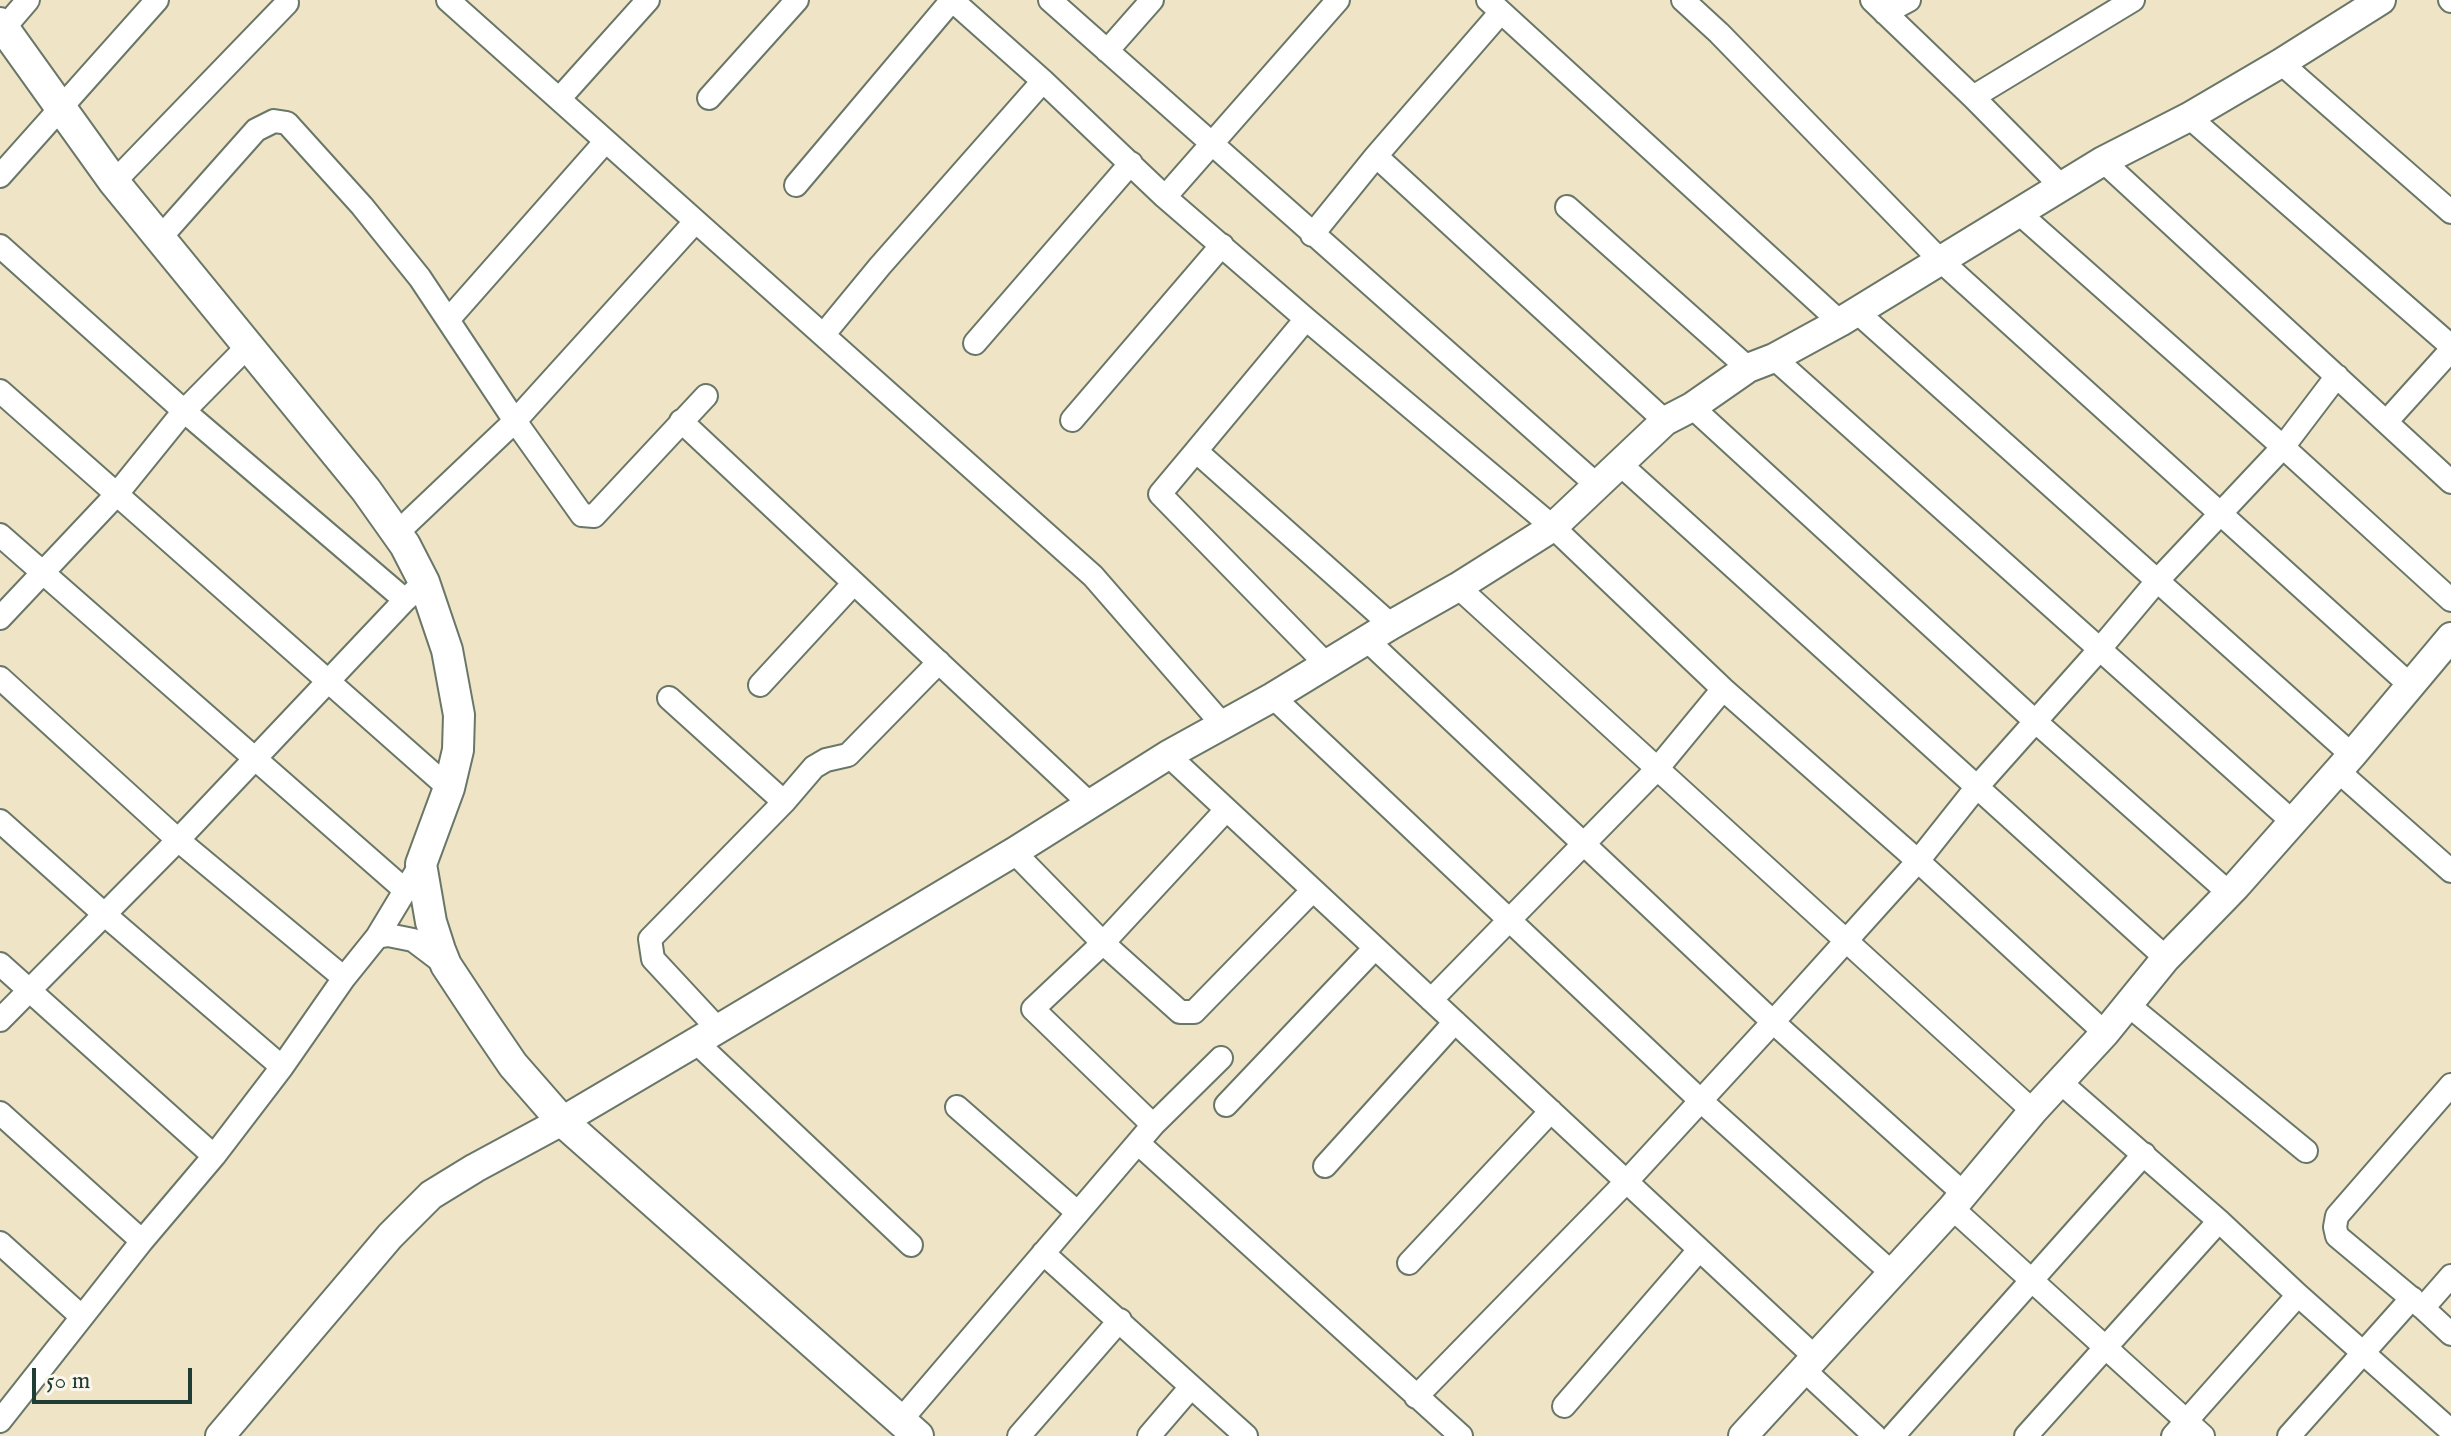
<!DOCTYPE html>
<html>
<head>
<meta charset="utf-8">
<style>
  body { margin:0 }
  #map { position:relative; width:2451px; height:1436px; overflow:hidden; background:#f0e4c7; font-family:"IM FELL English",serif }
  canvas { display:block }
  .scale { position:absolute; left:32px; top:1368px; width:160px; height:36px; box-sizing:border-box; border:4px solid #1f3d34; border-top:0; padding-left:10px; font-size:24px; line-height:28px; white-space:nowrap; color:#1f3d34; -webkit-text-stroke:6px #fbf7ec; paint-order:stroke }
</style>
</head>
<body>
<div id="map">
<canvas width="2451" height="1436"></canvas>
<div class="scale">50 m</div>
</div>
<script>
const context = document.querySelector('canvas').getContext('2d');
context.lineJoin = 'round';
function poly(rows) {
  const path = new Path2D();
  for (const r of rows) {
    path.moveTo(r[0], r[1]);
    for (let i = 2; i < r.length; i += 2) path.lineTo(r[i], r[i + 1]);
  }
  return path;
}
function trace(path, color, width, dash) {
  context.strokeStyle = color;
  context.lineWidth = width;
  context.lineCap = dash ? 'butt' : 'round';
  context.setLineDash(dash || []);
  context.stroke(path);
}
const minor = poly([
  [448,0,1093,576,1222,724],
  [952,0,1043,81,1165,197,1306,319,1553,527,1723,689,1918,861,2105,1033],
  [1050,0,1598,486],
  [1488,0,1840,322],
  [1683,0,1719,33,1940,260,2410,685],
  [1872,0,1973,97,2061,186],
  [2450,0,2451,1],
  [1885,13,1909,0],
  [4,28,28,0],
  [1107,51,1152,0],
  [2281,63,2451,212],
  [1973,97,2133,0],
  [560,98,648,0],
  [709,98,797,0],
  [2189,117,2451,346],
  [1376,156,1665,421],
  [2103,161,2451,482],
  [0,176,157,0],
  [114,182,287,3],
  [796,185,952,0],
  [1165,197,1338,0],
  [1567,207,1748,368],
  [2019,213,2283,447,2451,600],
  [1312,235,1376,156,1501,12],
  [160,238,256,130,274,121,287,123,362,206,420,278,515,421,582,515,594,516,706,396],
  [0,246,184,411,405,600,415,591],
  [1857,312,2352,755],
  [1306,319,1196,451,1391,625],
  [448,320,605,142],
  [824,334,880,266,1043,81],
  [975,343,1131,163],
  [1774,358,2293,822],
  [0,391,449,788],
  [1692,407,2036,722,2228,892],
  [1072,420,1222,245],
  [681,421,1089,803],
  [2387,421,2451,350],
  [1196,451,1160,494,1326,664],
  [1620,464,2166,958],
  [397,533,515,421,695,222],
  [0,535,406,891],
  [1458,587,2033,1111],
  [0,618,116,495,184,411,248,346],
  [1368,641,1773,1022,1963,1193],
  [0,678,178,840,344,978],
  [760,685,854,583],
  [1273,697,1700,1100,1892,1273],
  [669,698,784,802],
  [1168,755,1815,1357],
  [2338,771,2451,871],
  [0,821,104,914,282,1067],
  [1014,852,1103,943,1180,1012,1194,1012,1313,890],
  [377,937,388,935,413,940,446,965],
  [0,964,214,1156],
  [1431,1000,1657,769,1723,689],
  [2127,1004,2306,1151],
  [0,1020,178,840,405,600],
  [718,1029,653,959,650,939,784,802,814,767,826,760,848,755,939,662],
  [696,1042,911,1245],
  [2060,1082,2219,1221,2298,1295,2451,1431],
  [2451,1085,2337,1216,2335,1227,2337,1236,2423,1308,2451,1276],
  [1226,1105,1375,948],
  [957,1107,1078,1213],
  [0,1113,142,1241],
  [1153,1125,1221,1058],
  [1138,1143,1461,1436],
  [1325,1166,1455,1022],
  [1952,1208,2203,1436],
  [0,1243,82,1317],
  [1043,1253,1246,1436],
  [1409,1263,1551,1111],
  [2423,1308,2451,1334],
  [1803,1369,1875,1436],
  [1416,1397,1627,1181,1773,1022,1918,861,1976,788,2099,650,2157,581,2283,447,2337,376],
  [1564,1406,1699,1250],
  [901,1420,1153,1125,1033,1009,1103,943,1226,810],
  [0,1421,142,1241,214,1156,282,1067,344,978,377,937,421,864],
  [1019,1436,1120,1320],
  [1149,1436,1191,1387],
  [1893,1436,2144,1154],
  [2026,1436,2219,1221],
  [2173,1436,2298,1295],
  [2289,1436,2412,1298]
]);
const tertiary = poly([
  [220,1436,390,1236,431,1195,475,1168,562,1121,718,1029,1014,852,1168,755,1273,697,1391,625,1458,587,1553,527,1665,421,1692,407,1748,368,1774,358,1840,322,2103,161,2189,117,2281,63,2381,0],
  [1743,1436,1952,1208,2033,1111,2105,1033,2166,958,2236,886,2352,755,2451,637]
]);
const secondary = poly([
  [0,23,114,182,366,490,405,545,424,582,447,650,459,715,458,750,449,788,421,864,431,922,440,950,446,965,483,1021,513,1065,562,1121,918,1436]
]);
trace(minor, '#687767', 26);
trace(tertiary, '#687767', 32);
trace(secondary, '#687767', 34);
trace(minor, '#fff', 22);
trace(tertiary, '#fff', 28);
trace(secondary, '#fff', 30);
</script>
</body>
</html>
